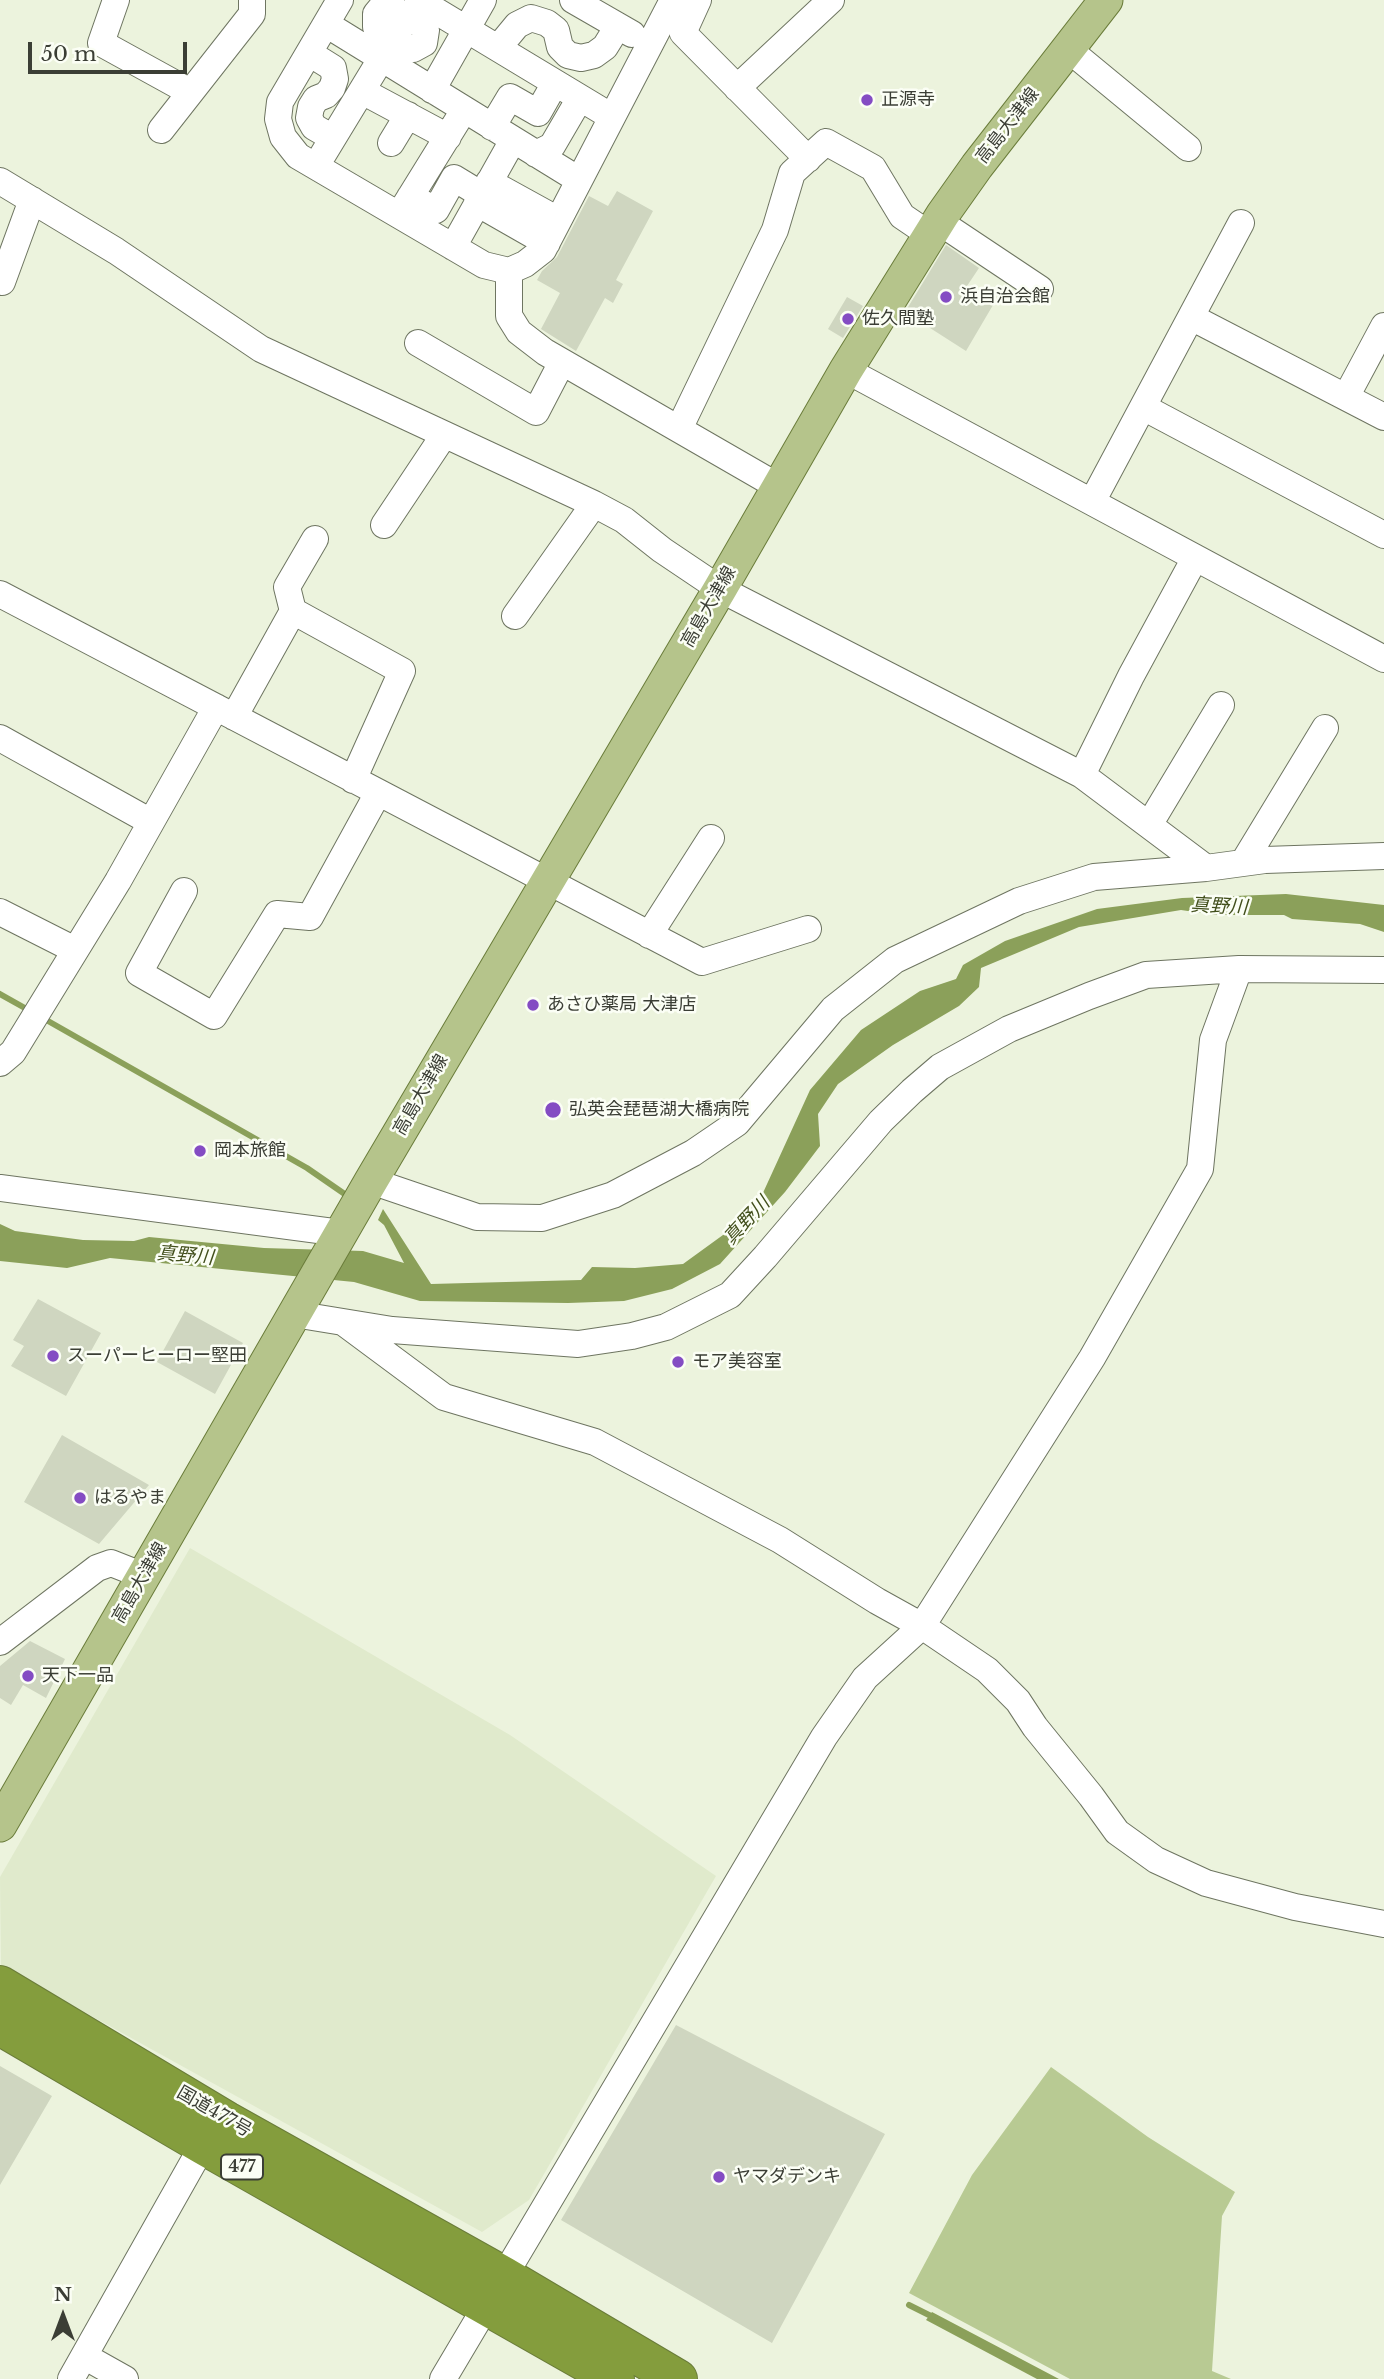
<!DOCTYPE html>
<html>
<head>
<meta charset="utf-8">
<style>
  body { margin:0 }
  #map { position:relative; width:1384px; height:2379px; overflow:hidden; background:#ecf3dd; font-family:"Libre Baskerville",serif }
  canvas { display:block }
  .north { position:absolute; left:28px; top:2281px; width:70px; height:70px; -webkit-text-stroke:5px #fbfef5; paint-order:stroke; rotate:0deg; font-size:19px; font-weight:700; line-height:28px; text-align:center; color:#3b3e35 }
  .north::after { content:''; display:block; margin:auto; width:24px; height:32px; background:#3b3e35; clip-path:polygon(50% 0,100% 100%,50% 72%,0 100%) }
  .scale { position:absolute; left:28px; top:42px; width:159px; height:32px; box-sizing:border-box; border:4px solid #3b3e35; border-top:0; padding-left:9px; font-size:21px; line-height:24px; white-space:nowrap; color:#3b3e35; -webkit-text-stroke:5px #fbfef5; paint-order:stroke }
</style>
</head>
<body>
<div id="map">
<canvas width="1384" height="2379"></canvas>
<div class="north">N</div>
<div class="scale">50 m</div>
</div>
<script>
const context = document.querySelector('canvas').getContext('2d');
context.lineJoin = 'round';
function fillPath(path, color) {
  context.fillStyle = color;
  context.fill(path, 'evenodd');
}
function poly(rows) {
  const path = new Path2D();
  for (const r of rows) {
    path.moveTo(r[0], r[1]);
    for (let i = 2; i < r.length; i += 2) path.lineTo(r[i], r[i + 1]);
  }
  return path;
}
function trace(path, color, width, dash) {
  context.strokeStyle = color;
  context.lineWidth = width;
  context.lineCap = dash ? 'butt' : 'round';
  context.setLineDash(dash || []);
  context.stroke(path);
}
function write(font, color, halo, rows, align = 'center') {
  context.font = font + ' "Libre Baskerville","Noto Sans JP",serif';
  context.lineWidth = 5;
  context.setLineDash([]);
  context.textBaseline = 'middle';
  context.strokeStyle = halo;
  context.fillStyle = color;
  for (const [text, x, y, turn = 0] of rows) {
    context.save();
    context.translate(x, y);
    context.rotate((+turn || 0) * Math.PI / 180);
    context.textAlign = isNaN(turn) ? turn : align;
    if (halo) context.strokeText(text, 0, 0);
    context.fillText(text, 0, 0);
    context.restore();
  }
}
const built = poly([
  [190,1548,510,1735,716,1876,529,2200,482,2232,1,1966,0,1877]
]);
const green = poly([
  [1051,2067,1148,2137,1235,2192,1222,2216,1212,2371,1231,2379,1070,2379,909,2293,972,2175]
]);
const water = poly([
  [1286,894,1384,905,1384,932,1360,924,1292,919,1284,915,1215,915,1181,910,1079,927,981,968,979,987,959,1006,893,1045,838,1084,818,1114,820,1146,785,1192,720,1264,672,1289,624,1301,568,1303,420,1301,354,1282,110,1258,67,1268,0,1261,0,1224,15,1231,83,1240,134,1241,149,1237,264,1248,363,1251,404,1263,384,1225,378,1220,383,1209,431,1284,581,1280,592,1267,635,1268,683,1264,734,1227,762,1195,810,1090,861,1030,920,991,956,979,963,965,1005,941,1097,909,1182,898],
  [932,2312,1059,2379,1037,2379,926,2320]
]);
const stream = poly([
  [0,994,32,1012],
  [41,1017,307,1168,349,1197],
  [909,2305,935,2318]
]);
const building = poly([
  [617,191,653,211,616,280,623,284,613,303,605,298,576,351,541,329,560,293,537,280,542,271,557,257,589,196,608,206],
  [946,245,979,268,965,289,993,305,966,351,905,312],
  [847,297,863,306,843,338,828,329],
  [38,1299,101,1333,66,1396,11,1366,24,1346,13,1340],
  [185,1311,243,1343,215,1394,157,1362],
  [62,1435,149,1485,99,1544,24,1502],
  [30,1641,65,1659,46,1698,23,1685,11,1705,0,1698,0,1666],
  [676,2025,885,2134,772,2343,561,2220],
  [0,2066,52,2096,0,2185]
]);
const minor = poly([
  [116,0,101,43,190,92],
  [340,0,280,102,278,119,283,137,298,156,484,265,509,271,525,264,543,250,673,0],
  [418,0,612,117],
  [573,0,632,34],
  [698,0,683,33,808,159],
  [326,24,579,180],
  [398,30,398,39,404,47,413,49,424,43,426,30,420,23,407,21,394,32,386,34,376,27,376,14,381,8,394,8,402,18,400,26],
  [498,48,517,25,531,18,547,23,556,30,560,47,568,55,581,58,594,55,605,47,618,26],
  [1068,49,1188,148],
  [309,53,333,68,335,79,332,88,326,95,316,99,311,107,309,118,314,127,333,138],
  [737,88,831,0],
  [432,90,483,0],
  [362,91,448,137],
  [492,127,510,97,538,113,555,83],
  [161,130,252,14,252,0],
  [391,143,408,115],
  [536,154,552,146,580,98],
  [316,166,381,59],
  [0,181,116,251,261,349,594,504,624,520,662,550,720,589,1082,775,1206,868],
  [489,182,558,220],
  [410,197,436,210,454,178,482,195],
  [477,203,547,243],
  [399,215,464,110],
  [938,221,1040,289],
  [453,247,513,140],
  [509,271,509,316,519,332,545,352,779,487],
  [2,282,32,200],
  [1191,317,1384,417],
  [418,343,536,412,562,362],
  [846,370,1384,659],
  [1346,397,1384,326],
  [1143,407,1384,535],
  [679,429,775,230,792,173,826,142,873,168,902,216,930,235],
  [1092,502,1241,223],
  [384,525,444,435],
  [0,594,702,962,808,929],
  [293,611,287,587,315,539],
  [515,616,594,504],
  [234,717,293,611,402,671,353,780],
  [0,738,151,822],
  [1082,775,1131,676,1195,558],
  [1149,825,1221,705],
  [1243,863,1325,728],
  [184,891,139,973,214,1016,277,914,310,917,378,793],
  [0,912,75,950],
  [649,935,711,838],
  [0,1063,13,1052,118,881,216,707],
  [371,1181,477,1217,542,1218,613,1195,693,1153,737,1123,833,1009,895,960,1019,901,1094,877,1206,868,1265,860,1384,856],
  [0,1188,341,1233],
  [294,1314,392,1330,578,1344,632,1336,666,1327,730,1295,765,1257,881,1121,912,1091,940,1067,1009,1029,1089,996,1146,975,1239,969,1384,970],
  [343,1322,444,1397,595,1442,780,1540,877,1601,922,1626,987,1670,1018,1701,1035,1727,1091,1796,1117,1832,1156,1860,1206,1883,1295,1907,1384,1924],
  [0,1642,97,1568,111,1563,144,1576],
  [84,2356,125,2379],
  [71,2379,203,2145],
  [443,2379,824,1737,865,1678,922,1626,1092,1358,1200,1169,1213,1040,1239,969]
]);
const major = poly([
  [0,1825,371,1181,720,589,846,370,943,214,977,166,1106,0]
]);
const highway = poly([
  [0,1985,227,2121,504,2276,678,2379],
  [0,2026,203,2145,615,2379]
]);
const markers = [
  [867,100,7,"#844cc3"],
  [946,297,7,"#844cc3"],
  [848,319,7,"#844cc3"],
  [533,1005,7,"#844cc3"],
  [553,1110,9,"#844cc3"],
  [200,1151,7,"#844cc3"],
  [53,1356,7,"#844cc3"],
  [678,1362,7,"#844cc3"],
  [80,1498,7,"#844cc3"],
  [28,1676,7,"#844cc3"],
  [719,2177,7,"#844cc3"]
];
const shields = [
  [242,2167,42]
];
const shieldNames = [
  ["477",242,2167]
];
const poiNames = [
  ["正源寺",881,100],
  ["浜自治会館",960,297],
  ["佐久間塾",862,319],
  ["あさひ薬局 大津店",547,1005],
  ["弘英会琵琶湖大橋病院",569,1110],
  ["岡本旅館",214,1151],
  ["スーパーヒーロー堅田",67,1356],
  ["モア美容室",692,1362],
  ["はるやま",94,1498],
  ["天下一品",42,1676],
  ["ヤマダデンキ",733,2177]
];
const streetNames = [
  ["高島大津線",1008,126,-52],
  ["高島大津線",709,607,-60],
  ["高島大津線",421,1095,-60],
  ["高島大津線",140,1583,-60],
  ["国道477号",214,2112,30]
];
const waterNames = [
  ["真野川",1219,907,3],
  ["真野川",747,1221,-47],
  ["真野川",185,1256,5]
];
fillPath(built, '#e0eacc');
fillPath(green, '#b8ca93');
fillPath(water, '#8ba05a');
trace(stream, '#8ba05a', 6);
fillPath(building, '#cfd6c0');
trace(minor, '#6e7561', 28);
trace(major, '#6a7c3a', 35);
trace(highway, '#6a7c3a', 40);
trace(minor, '#fff', 26);
trace(major, '#b5c48b', 33);
trace(highway, '#849d3d', 38);
for (const [x, y, r, color] of markers) {
  const dot = new Path2D();
  dot.arc(x, y, r, 0, 2 * Math.PI);
  context.fillStyle = color;
  context.fill(dot);
  trace(dot, '#fbfef5', 2.5);
}
for (const [x, y, w] of shields) {
  const box = new Path2D();
  box.roundRect(x - w / 2, y - 12.5, w, 25, 5);
  context.fillStyle = '#fbfef5';
  context.fill(box);
  trace(box, '#3b3e35', 2);
}
write('bold 16px', '#3b3e35', null, shieldNames);
write('18px', '#3b3e35', '#fbfef5', poiNames, 'left');
write('18px', '#3b3e35', '#fbfef5', streetNames);
write('italic 19px', '#424f1c', '#fbfef5', waterNames);
</script>
</body>
</html>
